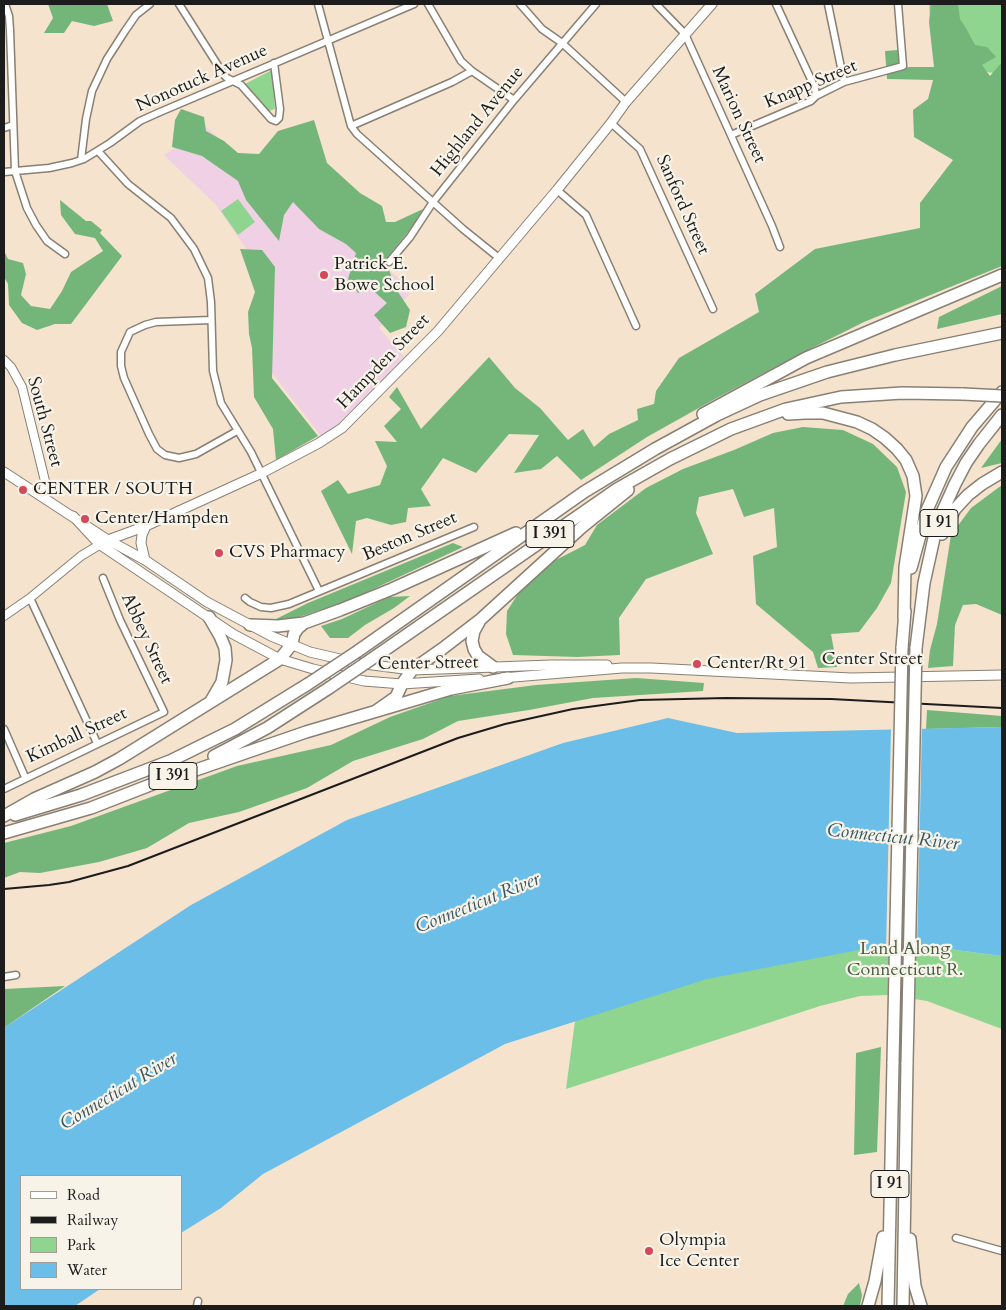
<!DOCTYPE html>
<html>
<head>
<meta charset="utf-8">
<style>
  body { margin:0 }
  #map { position:relative; width:1006px; height:1310px; overflow:hidden; background:#f5e3cd; font-family:Cardo,serif }
  canvas { display:block }
  .frame { position:absolute; inset:0; border:5px solid #1c1c1c; pointer-events:none }
  .legend { position:absolute; left:20px; top:1175px; width:162px; height:115px; box-sizing:border-box; background:#f7f3e8; border:1px solid #9f9d96; margin:0; padding:6px 9px; list-style:none; font-size:15px; color:#1c1c1c }
  .legend li { display:flex; align-items:center; gap:10px; height:25px }
  .legend b { width:25px; border:1px solid #9f9d96 }
</style>
</head>
<body>
<div id="map">
<canvas width="1006" height="1310"></canvas>
<div class="frame"></div>
<ul class="legend">
<li><b style="height:6px;background:#fff"></b>Road</li>
<li><b style="height:6px;background:#1c1c1c"></b>Railway</li>
<li><b style="height:14px;background:#90d58f"></b>Park</li>
<li><b style="height:14px;background:#6bbee7"></b>Water</li>
</ul>
</div>
<script>
const context = document.querySelector('canvas').getContext('2d');
context.lineJoin = 'round';
function fillPath(path, color) {
  context.fillStyle = color;
  context.fill(path, 'evenodd');
}
function poly(rows) {
  const path = new Path2D();
  for (const r of rows) {
    path.moveTo(r[0], r[1]);
    for (let i = 2; i < r.length; i += 2) path.lineTo(r[i], r[i + 1]);
  }
  return path;
}
function trace(path, color, width, dash) {
  context.strokeStyle = color;
  context.lineWidth = width;
  context.lineCap = dash ? 'butt' : 'round';
  context.setLineDash(dash || []);
  context.stroke(path);
}
function write(font, color, halo, rows, align = 'center') {
  context.font = font + ' Cardo,serif';
  context.lineWidth = 4.5;
  context.setLineDash([]);
  context.textBaseline = 'middle';
  context.strokeStyle = halo;
  context.fillStyle = color;
  for (const [text, x, y, turn = 0] of rows) {
    context.save();
    context.translate(x, y);
    context.rotate((+turn || 0) * Math.PI / 180);
    context.textAlign = isNaN(turn) ? turn : align;
    if (halo) context.strokeText(text, 0, 0);
    context.fillText(text, 0, 0);
    context.restore();
  }
}
const built = poly([
  [206,127,222,141,257,179,292,164,376,260,413,290,379,328,404,357,337,425,321,436,266,365,259,292,247,250,216,205,164,155]
]);
const green = poly([
  [929,4,1002,4,1002,142,993,73,934,63],
  [272,70,275,109,269,111,245,84],
  [238,199,255,222,238,235,221,211],
  [792,944,948,949,1002,956,1002,1029,927,1001,889,995,860,996,820,1006,566,1089,575,1021]
]);
const forest = poly([
  [48,4,107,4,113,21,94,26,72,21,64,33,44,33,53,18],
  [931,4,958,4,960,19,966,28,975,45,987,47,996,57,982,65,990,76,1002,62,1002,266,864,322,796,356,713,400,647,437,581,480,557,456,541,469,514,473,539,435,509,434,476,473,443,458,421,489,431,506,408,508,406,522,391,525,367,518,356,521,352,554,321,491,338,480,348,494,380,485,387,466,375,441,397,442,384,426,401,409,389,397,397,387,421,429,489,357,515,388,540,408,568,440,583,429,594,447,609,434,638,420,637,409,654,404,656,391,679,358,759,312,755,294,815,249,920,228,920,203,953,160,914,137,913,110,928,99,933,80,887,79,885,51,898,50,900,70,909,67,934,67,929,22],
  [181,109,204,117,206,131,224,141,238,153,259,154,278,131,314,120,327,163,360,193,382,206,386,222,395,222,423,209,412,227,386,259,394,286,410,310,406,327,390,333,374,315,387,303,369,287,358,293,348,279,356,253,346,244,319,229,293,202,284,215,279,241,246,200,238,181,202,156,172,147,175,120],
  [60,200,86,221,91,221,102,230,100,233,122,256,71,324,55,324,37,330,22,323,9,305,8,284,4,277,4,251,8,259,23,263,26,274,21,295,31,306,50,309,62,291,71,272,103,251,95,238,75,234,61,215],
  [240,249,262,250,275,267,272,378,318,436,276,460,273,429,254,397,252,348,249,334,248,312,255,292],
  [1002,286,1002,314,937,329,939,317],
  [803,427,843,430,873,444,897,467,906,492,891,583,877,608,859,632,831,634,837,667,818,668,813,652,756,604,753,556,777,547,774,508,744,517,733,489,699,497,696,513,713,554,646,579,619,618,620,655,577,657,513,655,506,634,507,611,520,591,548,564,585,545,597,525,646,488,683,469,734,450,773,433],
  [1002,439,1002,463,981,468],
  [1002,485,1002,615,976,604,963,605,955,625,953,666,928,668,930,650,937,624,951,535,971,508],
  [453,543,463,547,348,601,299,617,274,620,308,603],
  [410,596,394,608,365,625,348,638,330,638,321,626,342,619,389,597],
  [636,678,704,683,703,691,593,698,529,710,458,721,423,739,353,761,307,788,239,812,189,823,147,848,99,862,40,873,20,872,4,878,4,843,71,826,237,766,331,745,390,717,450,696,536,685],
  [927,710,1002,716,1002,727,926,729],
  [65,986,8,1025,4,1028,4,989],
  [881,1047,877,1152,854,1155,856,1053],
  [859,1283,862,1295,860,1306,843,1306,848,1294]
]);
const water = poly([
  [668,718,737,733,1002,727,1002,956,948,949,864,949,707,979,505,1044,263,1174,221,1208,181,1233,181,1176,21,1176,21,1289,100,1289,75,1306,4,1306,4,1028,8,1025,191,905,347,820,563,743]
]);
const pier = poly([
  [922,726,917,951,886,951,891,727]
]);
const minor = poly([
  [5,4,9,16,10,30,15,171,27,208,36,225,47,241,65,254],
  [179,4,224,75,227,78,241,85,271,119,276,121,279,118,280,109,274,63],
  [318,4,351,126,357,134,463,229,499,258],
  [428,4,461,61,472,71,514,100],
  [520,4,542,29,562,43,626,102],
  [656,4,685,34,772,226,780,247],
  [776,4,815,88,816,96],
  [828,4,844,82],
  [611,123,640,149,713,309],
  [351,126,452,82,472,71],
  [4,128,13,125],
  [731,135,811,101,816,96,844,82,903,66,898,4],
  [98,151,128,184,171,218,194,249,208,278,211,302,213,371,221,403,251,452,319,591],
  [81,160,86,119,92,91,107,59,125,31,136,15,150,4],
  [4,172,49,168,72,163,84,159,110,143,140,121,160,112,414,4],
  [557,190,586,215,636,326],
  [389,262,410,237,433,202,514,100,596,4],
  [211,320,156,322,145,325,130,332,121,352,121,366,124,378,149,434,157,449,165,455,179,458,196,454,237,431],
  [30,598,97,743],
  [245,598,250,602,261,607,271,608,289,604,474,527],
  [4,729,25,777],
  [4,789,164,712,120,620,103,578],
  [4,977,16,975],
  [956,1238,1002,1251],
  [197,1306,198,1301]
]);
const tertiary = poly([
  [4,360,11,367,22,387,45,481,43,497],
  [4,616,30,598,81,556,104,542]
]);
const secondary = poly([
  [4,472,108,540,145,560,207,602,271,636,310,652,357,663,412,670,551,665,607,665],
  [73,516,99,544,233,634,280,659,313,669,364,681,402,684,479,679],
  [108,540,146,526,262,473,319,443,342,428,438,331,557,190,611,123,626,102,712,4],
  [145,560,141,543,142,535,146,526],
  [502,678,622,668,651,668,851,678,1002,675]
]);
const motorway = poly([
  [703,414,806,358,1002,275],
  [788,414,805,413,823,413,857,422,872,429,885,438,897,449,906,460,913,476,916,496,905,567,904,618],
  [942,534,955,509,968,495,982,484,1002,472],
  [911,568,927,510,946,467,972,427,1002,392],
  [209,617,220,636,225,648,226,660,222,682,211,701],
  [479,622,474,631,472,641,474,649,478,656,493,667],
  [250,625,278,626,304,623],
  [902,648,905,611],
  [916,648,924,583,934,538,941,515,955,484,966,463,979,444,1002,415],
  [358,651,584,492,655,449,717,415,760,395,827,372,895,355,1002,333],
  [379,654,617,489,670,459,731,429,786,409,841,397,902,393,963,394],
  [376,711,396,697,402,684,412,670,442,649,481,619,582,527,628,490],
  [214,756,267,728,329,688],
  [158,783,306,732,451,689,508,678],
  [15,815,81,795,170,761,235,729,308,684],
  [4,816,34,799,95,772,119,759,280,659,292,644,294,634,298,628,304,623,340,610,392,589,516,533],
  [4,833,91,808,163,780],
  [910,1239,915,1286,921,1306],
  [868,1306,875,1281,883,1237],
  [888,1306,893,1062],
  [903,1306,907,1063]
]);
const rail = poly([
  [4,889,49,885,69,882,128,866,458,738,505,724,573,709,640,700,726,698,831,699,1002,708]
]);
const motorwayBridge = poly([
  [963,394,1002,396],
  [308,684,358,651],
  [329,688,379,654],
  [893,1062,902,648],
  [907,1063,916,648]
]);
const markers = [
  [324,275,5,"#d1495b"],
  [23,490,5,"#d1495b"],
  [85,519,5,"#d1495b"],
  [219,553,5,"#d1495b"],
  [697,664,5,"#d1495b"],
  [649,1251,5,"#d1495b"]
];
const shields = [
  [939,523,38],
  [550,534,48],
  [173,776,48],
  [890,1184,38]
];
const shieldNames = [
  ["I 91",939,523],
  ["I 391",550,534],
  ["I 391",173,776],
  ["I 91",890,1184]
];
const streetNames = [
  ["Nonotuck Avenue",202,79,-24],
  ["Knapp Street",811,85,-23],
  ["Marion Street",738,115,65],
  ["Highland Avenue",478,122,-51],
  ["Sanford Street",682,205,66],
  ["Hampden Street",384,362,-46],
  ["South Street",44,422,75],
  ["Beston Street",410,537,-23],
  ["Abbey Street",146,639,65],
  ["Center Street",872,660],
  ["Center Street",428,664,-1],
  ["Kimball Street",77,736,-25]
];
const poiNames = [
  ["Patrick E.",334,265],
  ["Bowe School",334,286],
  ["CENTER / SOUTH",33,490],
  ["Center/Hampden",95,519],
  ["CVS Pharmacy",229,553],
  ["Center/Rt 91",707,664],
  ["Olympia",659,1241],
  ["Ice Center",659,1262]
];
const parkNames = [
  ["Land Along",905,950],
  ["Connecticut R.",905,971]
];
const waterNames = [
  ["Connecticut River",893,838,6],
  ["Connecticut River",478,904,-22],
  ["Connecticut River",119,1092,-31]
];
fillPath(built, '#f0d0e5');
fillPath(green, '#90d58f');
fillPath(forest, '#74b67a');
fillPath(water, '#6bbee7');
fillPath(pier, '#f5e3cd');
trace(minor, '#888074', 9);
trace(tertiary, '#888074', 10);
trace(secondary, '#888074', 11);
trace(motorway, '#888074', 14);
trace(minor, '#fff', 6);
trace(tertiary, '#fff', 8);
trace(secondary, '#fff', 9);
trace(motorway, '#fff', 11);
trace(rail, '#1c1c1c', 2);
trace(motorwayBridge, '#888074', 14, []);
trace(motorwayBridge, '#fff', 11);
for (const [x, y, r, color] of markers) {
  const dot = new Path2D();
  dot.arc(x, y, r, 0, 2 * Math.PI);
  context.fillStyle = color;
  context.fill(dot);
  trace(dot, '#f7f3e8', 2);
}
for (const [x, y, w] of shields) {
  const box = new Path2D();
  box.roundRect(x - w / 2, y - 13.5, w, 27, 4);
  context.fillStyle = '#f7f3e8';
  context.fill(box);
  trace(box, '#1c1c1c', 1);
}
write('bold 16px', '#1c1c1c', null, shieldNames);
write('18px', '#1c1c1c', '#f7f3e8', streetNames);
write('18px', '#1c1c1c', '#f7f3e8', poiNames, 'left');
write('18px', '#455d44', '#f7f3e8', parkNames);
write('italic 19px', '#385563', '#f7f3e8', waterNames);
</script>
</body>
</html>
